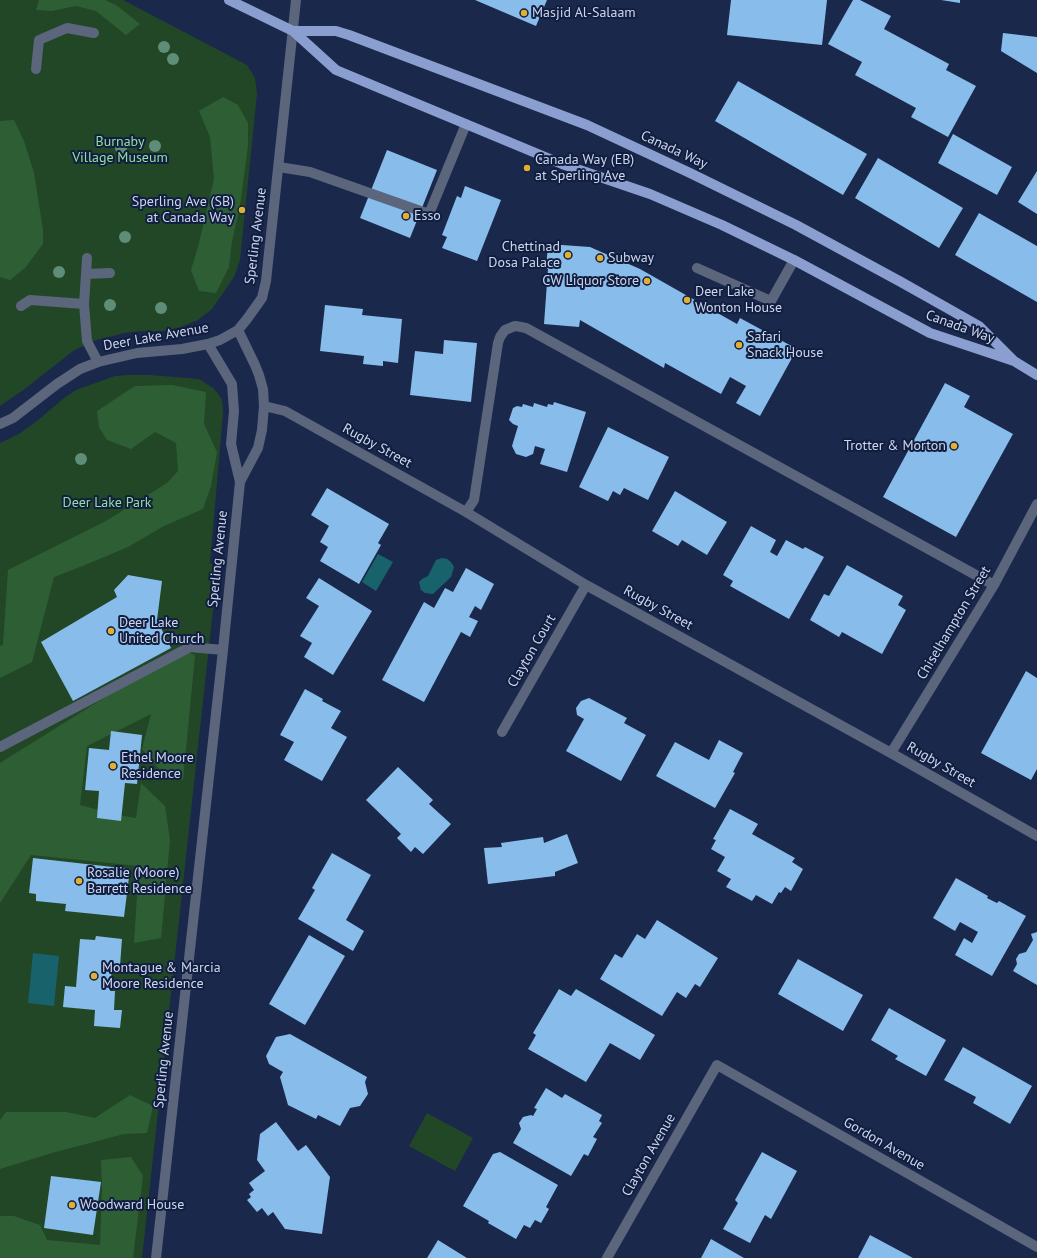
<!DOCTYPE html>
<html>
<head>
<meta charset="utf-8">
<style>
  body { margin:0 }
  canvas { display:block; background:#1a284b }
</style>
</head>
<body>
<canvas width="1037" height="1258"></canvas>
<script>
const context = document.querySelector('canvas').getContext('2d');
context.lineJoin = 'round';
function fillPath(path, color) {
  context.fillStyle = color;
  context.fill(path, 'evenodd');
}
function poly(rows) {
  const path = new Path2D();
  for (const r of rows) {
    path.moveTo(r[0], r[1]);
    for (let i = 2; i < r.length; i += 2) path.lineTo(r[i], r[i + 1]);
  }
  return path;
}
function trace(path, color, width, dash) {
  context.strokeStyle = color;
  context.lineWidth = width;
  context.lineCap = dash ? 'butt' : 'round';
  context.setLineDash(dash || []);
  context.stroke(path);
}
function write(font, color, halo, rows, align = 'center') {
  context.font = font + ' "PT Sans",sans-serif';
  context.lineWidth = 4;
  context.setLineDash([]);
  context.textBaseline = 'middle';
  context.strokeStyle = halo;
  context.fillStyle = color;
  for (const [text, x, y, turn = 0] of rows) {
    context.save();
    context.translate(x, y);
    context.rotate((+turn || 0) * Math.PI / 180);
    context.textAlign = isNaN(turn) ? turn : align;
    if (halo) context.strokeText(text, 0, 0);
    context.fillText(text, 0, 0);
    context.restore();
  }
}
const green = poly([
  [0,0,123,0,247,65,255,78,257,94,240,260,234,277,212,309,198,320,181,327,163,331,141,331,124,333,93,341,73,351,26,388,0,406],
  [129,375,150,375,199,379,213,388,219,395,222,400,223,413,210,563,217,569,217,573,142,1258,0,1258,0,443,19,434,37,421,63,399,76,390,115,376],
  [427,1113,473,1138,455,1171,409,1146]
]);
const forest = poly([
  [39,0,105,0,116,5,140,24,126,35,96,11,76,6,52,11,36,10],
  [223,97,238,105,248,123,248,146,240,206,232,241,229,267,216,293,199,291,191,270,198,247,214,179,210,137,199,111],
  [14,120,24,141,34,173,43,230,43,244,25,268,10,280,0,277,0,121],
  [172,385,206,392,204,424,217,452,211,486,203,509,164,526,128,547,85,565,54,577,32,662,0,678,0,646,3,645,8,570,106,521,167,483,178,471,176,443,155,432,131,449,107,440,99,427,97,411,135,386],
  [184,648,195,656,183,780,165,776,142,749,151,714,87,746,80,805,117,815,136,818,141,783,165,806,170,840,161,938,134,943,139,866,31,855,0,903,0,763],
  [130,1095,153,1106,147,1133,124,1134,52,1153,0,1169,0,1120,6,1112,66,1112,95,1118],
  [131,1157,143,1176,133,1258,0,1258,0,1216,14,1216,40,1225,47,1240,100,1245,102,1189,101,1160]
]);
const water = poly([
  [378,554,393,562,376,591,362,582],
  [442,558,447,559,451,562,454,567,451,577,433,594,425,593,421,590,419,582,422,579,428,576,436,560],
  [33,953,59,956,54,1006,28,1003]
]);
const building = poly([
  [475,0,547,0,536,26],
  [731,0,827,0,822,45,727,35],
  [853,0,860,0,891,16,884,29,949,64,946,70,976,86,948,137,911,117,916,108,855,75,862,62,828,44],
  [941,0,960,0,960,3],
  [1003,33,1037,37,1037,73,1001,51],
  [738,81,867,154,843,195,715,121],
  [953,134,1012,167,997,195,938,163],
  [387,150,437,170,410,238,360,218],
  [878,158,963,208,939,248,855,198],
  [1037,171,1037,214,1018,202],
  [465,186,501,200,477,261,442,248,447,237,442,235,457,196,461,198],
  [979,213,1037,246,1037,302,955,255],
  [548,244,590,247,640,269,737,324,740,318,797,349,760,416,736,403,746,386,730,377,721,394,665,363,664,368,580,320,579,327,544,324,548,269,546,269],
  [325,305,363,309,362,315,402,319,398,363,383,361,383,366,363,364,364,356,320,351],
  [444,340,477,343,471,402,410,395,415,351,443,354],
  [945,383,970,396,964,407,1013,434,956,537,883,497],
  [554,402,586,412,567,472,540,464,545,449,535,446,533,454,526,457,516,454,512,446,518,426,513,424,509,420,513,408,517,406,522,407,523,404,533,407,534,403,547,407,548,404,553,405],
  [608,427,669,457,648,500,624,488,620,495,613,491,608,501,579,487],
  [327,488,389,524,378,543,381,545,359,584,320,561,328,547,320,542,329,526,311,515],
  [675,491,727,522,707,555,682,540,678,546,652,531],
  [751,526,776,540,770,552,777,556,786,540,803,549,805,547,824,557,789,619,730,586,733,581,723,575],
  [847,565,903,596,898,605,906,610,882,654,842,632,839,637,810,620,824,594,829,596],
  [466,568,494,584,481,610,475,606,469,617,478,621,470,637,461,632,424,702,382,680,424,602,434,608,445,588,453,592],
  [128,575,162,581,157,620,171,648,73,701,41,642,117,597,114,590],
  [319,578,372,611,333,675,304,657,312,643,300,636,319,606,306,598],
  [1026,671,1037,678,1037,769,1031,780,981,753],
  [305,689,323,699,322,701,341,711,331,728,347,737,322,781,284,760,294,742,280,735],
  [589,698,627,718,624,723,646,735,621,781,566,751,584,719,577,715,576,708,581,701],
  [111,731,142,735,137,784,125,783,121,821,97,818,99,791,85,790,89,748,109,750],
  [719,740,743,753,733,772,735,773,715,808,656,776,675,742,709,760],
  [398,767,433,800,429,804,451,824,423,854,415,847,411,852,397,838,401,834,366,800],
  [730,809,758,824,752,834,795,858,792,862,803,869,791,891,785,887,781,893,779,892,772,904,756,895,752,901,726,887,731,879,717,871,725,857,711,849,716,840,713,839],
  [567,834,578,863,555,872,555,876,488,884,484,848,502,847,501,843,543,837,544,843],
  [332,853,371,875,346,920,364,931,353,951,298,919,315,890,312,888],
  [33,858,130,869,124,917,65,911,66,904,36,901,36,894,29,893],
  [956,878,988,896,987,898,997,903,999,901,1026,916,992,976,955,955,964,938,972,943,978,932,960,922,955,931,933,918],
  [657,920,718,958,700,987,695,984,686,998,677,992,662,1016,600,979,615,954,622,958,637,934,645,939],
  [1037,932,1037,985,1013,971,1017,964,1016,959,1019,954,1026,952,1033,940,1031,934],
  [309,935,345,956,305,1025,269,1004],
  [96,936,122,939,120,966,112,965,110,991,115,991,114,1010,122,1010,120,1028,94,1026,95,1010,63,1007,65,986,76,987,80,939,95,940],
  [798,959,863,995,843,1031,778,994],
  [559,989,571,996,576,989,655,1035,640,1060,610,1043,586,1082,528,1049,536,1035,533,1033],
  [889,1008,946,1040,926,1076,895,1059,898,1056,871,1040],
  [290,1034,367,1077,365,1082,368,1094,360,1106,350,1108,340,1126,318,1115,316,1119,288,1105,280,1077,283,1072,269,1064,266,1056,276,1037],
  [963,1047,1032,1086,1010,1124,973,1103,976,1097,944,1080],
  [546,1088,562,1098,565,1094,602,1115,599,1121,602,1123,593,1137,597,1139,588,1156,584,1154,571,1176,513,1143,521,1129,519,1123,523,1117,531,1115,533,1116,537,1109,534,1108],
  [276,1122,298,1151,306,1145,330,1177,322,1234,285,1229,273,1212,268,1216,262,1208,257,1212,247,1200,251,1197,249,1194,254,1190,249,1183,265,1171,257,1160,260,1134],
  [500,1152,558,1185,546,1207,549,1209,541,1223,535,1220,530,1228,524,1225,516,1239,488,1223,489,1221,463,1206,493,1154],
  [762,1152,797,1171,771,1219,765,1215,750,1243,723,1229,738,1203,735,1200],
  [51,1176,101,1182,93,1235,44,1228],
  [870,1235,913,1258,858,1258],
  [711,1239,744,1258,701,1258],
  [438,1240,467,1258,427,1258]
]);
const minor = poly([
  [36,69,39,40,67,28,94,33],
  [279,167,310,172,429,214,466,124],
  [87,258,86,274,110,273],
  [697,268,771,301,794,260],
  [86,274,84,304,87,341,98,362],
  [21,306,30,300,84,304],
  [238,330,255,365,259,375,263,389,264,406,262,430,258,448,240,482],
  [264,406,285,411,466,512,586,585,891,753,1037,836],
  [0,424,13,418,57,384,80,369,98,362,137,353,182,349,208,344,220,340,238,330,247,319,262,298,266,281,296,0],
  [466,512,474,500,498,343,500,337,505,330,515,326,521,327,526,328,994,585],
  [502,732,586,585],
  [0,747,190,647,223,650],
  [891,753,994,585,1037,504],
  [156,1258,223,650,240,482,231,444,234,411,232,384,208,344],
  [607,1258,717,1065,1037,1247]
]);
const major = poly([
  [229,0,293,31,336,70,562,164,650,194,722,225,794,260,930,333,1014,361,1037,375],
  [293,31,336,31,349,35,587,125,690,173,796,225,901,282,979,326,1013,360]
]);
const trees = [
  [164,47],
  [173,59],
  [155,146],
  [121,148],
  [125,237],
  [59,272],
  [110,305],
  [161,308],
  [81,459]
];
const markers = [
  [524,13,4,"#dfb034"],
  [527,168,4,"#dfb034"],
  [242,210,4,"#dfb034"],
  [406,216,4,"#dfb034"],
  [568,255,4,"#dfb034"],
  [600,258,4,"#dfb034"],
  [647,281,4,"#dfb034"],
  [687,300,4,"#dfb034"],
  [739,345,4,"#dfb034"],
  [954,446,4,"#dfb034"],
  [111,631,4,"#dfb034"],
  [113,766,4,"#dfb034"],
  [79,881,4,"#dfb034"],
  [94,976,4,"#dfb034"],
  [72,1205,4,"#dfb034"]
];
const poiNames = [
  ["Masjid Al-Salaam",532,13],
  ["Canada Way (EB)",535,160],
  ["at Sperling Ave",535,176],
  ["Sperling Ave (SB)",234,202,"right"],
  ["at Canada Way",234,218,"right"],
  ["Esso",414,216],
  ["Chettinad",560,247,"right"],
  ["Dosa Palace",560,263,"right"],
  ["Subway",608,258],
  ["CW Liquor Store",639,281,"right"],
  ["Deer Lake",695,292],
  ["Wonton House",695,308],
  ["Safari",747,337],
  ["Snack House",747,353],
  ["Trotter & Morton",946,446,"right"],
  ["Deer Lake",119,623],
  ["United Church",119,639],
  ["Ethel Moore",121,758],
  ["Residence",121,774],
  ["Rosalie (Moore)",87,873],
  ["Barrett Residence",87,889],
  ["Montague & Marcia",102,968],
  ["Moore Residence",102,984],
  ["Woodward House",80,1205]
];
const parkNames = [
  ["Burnaby",120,142],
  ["Village Museum",120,158],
  ["Deer Lake Park",107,503]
];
const streetNames = [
  ["Canada Way",674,150,25],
  ["Sperling Avenue",256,236,-83],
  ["Canada Way",960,327,20],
  ["Deer Lake Avenue",156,337,-10],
  ["Rugby Street",377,446,29],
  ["Sperling Avenue",218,559,-84],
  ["Rugby Street",658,608,29],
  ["Chiselhampton Street",954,623,-59],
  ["Clayton Court",532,651,-60],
  ["Rugby Street",941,765,30],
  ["Sperling Avenue",164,1060,-84],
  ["Gordon Avenue",884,1144,30],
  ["Clayton Avenue",649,1155,-60]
];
fillPath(green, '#214726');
fillPath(forest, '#2e5f34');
fillPath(water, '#18626b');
fillPath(building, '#87bceb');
trace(minor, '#5b657c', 10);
trace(major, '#8a9fcf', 10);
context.fillStyle = '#5e8d78';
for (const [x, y] of trees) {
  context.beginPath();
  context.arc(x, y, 6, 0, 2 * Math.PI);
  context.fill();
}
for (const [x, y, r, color] of markers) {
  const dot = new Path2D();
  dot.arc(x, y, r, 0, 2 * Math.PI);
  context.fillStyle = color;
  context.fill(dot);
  trace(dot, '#111e40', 1.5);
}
write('14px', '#ccd6ed', '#111e40', poiNames, 'left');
write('14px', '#95df9c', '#111e40', parkNames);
write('14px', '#ccd6ed', '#111e40', streetNames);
</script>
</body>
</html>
